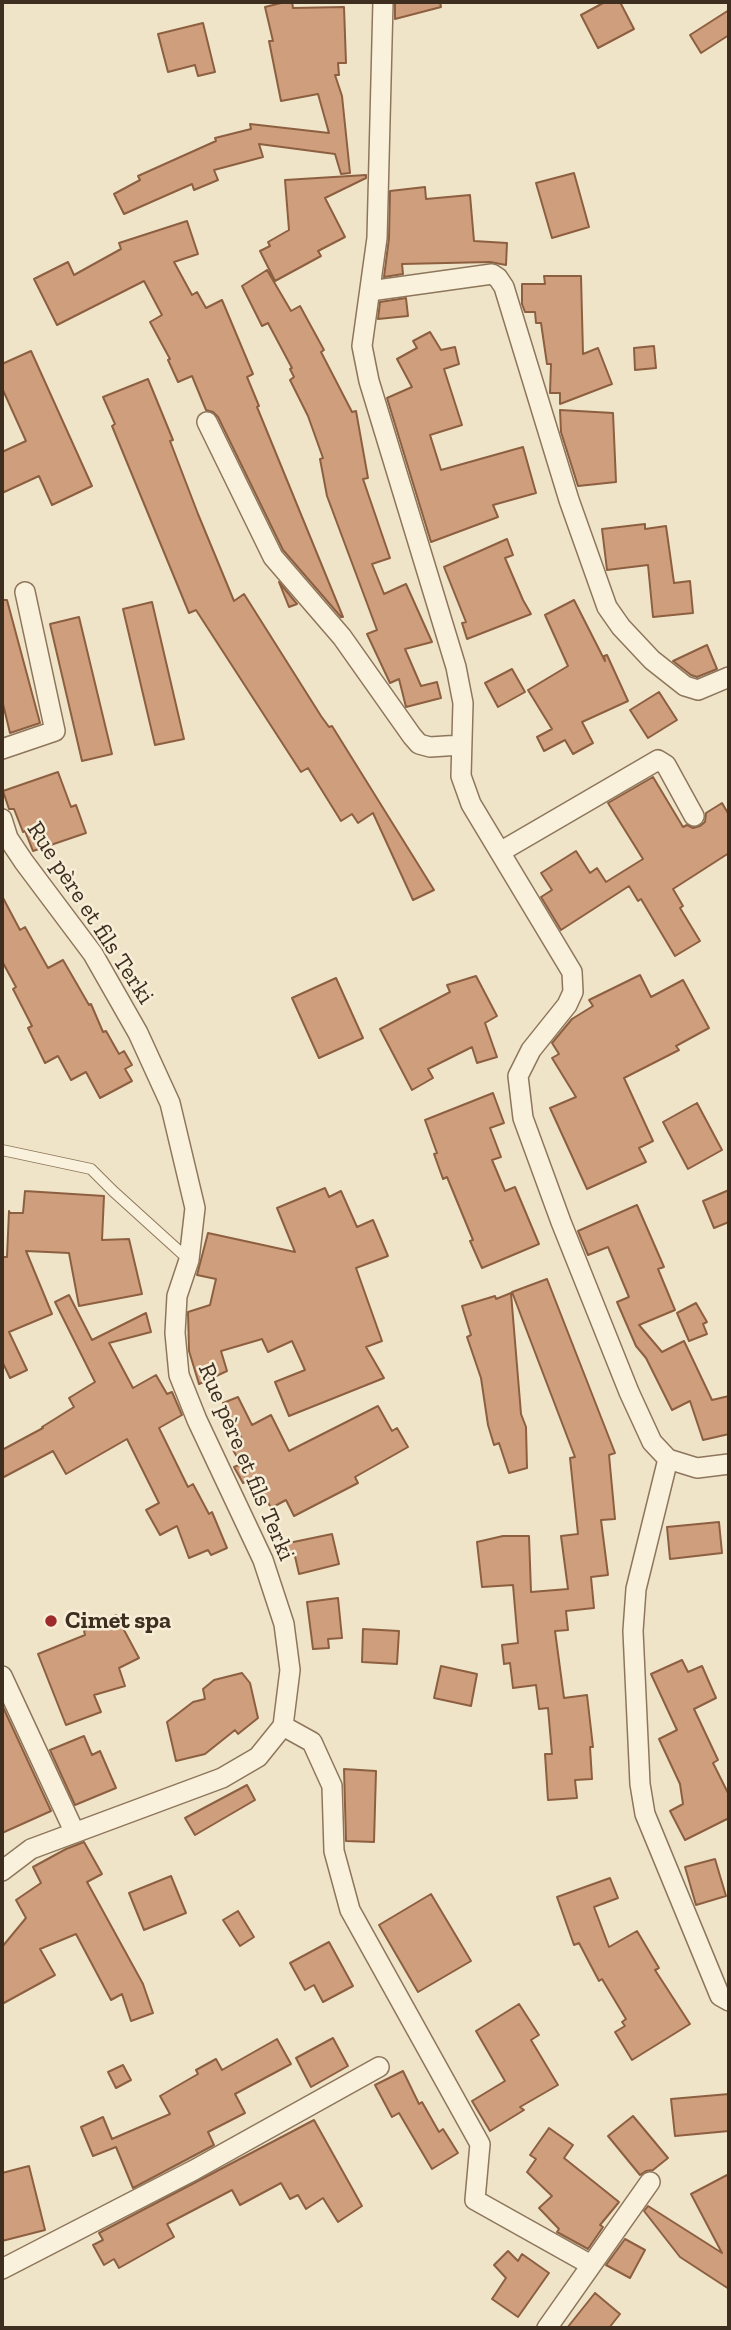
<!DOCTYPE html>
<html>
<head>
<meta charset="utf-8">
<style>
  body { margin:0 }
  #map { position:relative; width:731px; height:2330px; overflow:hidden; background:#f0e4c8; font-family:"Zilla Slab",serif }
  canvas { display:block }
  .frame { position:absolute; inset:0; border:4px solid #3d2e20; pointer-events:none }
</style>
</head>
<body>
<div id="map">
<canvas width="731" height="2330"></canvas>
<div class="frame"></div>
</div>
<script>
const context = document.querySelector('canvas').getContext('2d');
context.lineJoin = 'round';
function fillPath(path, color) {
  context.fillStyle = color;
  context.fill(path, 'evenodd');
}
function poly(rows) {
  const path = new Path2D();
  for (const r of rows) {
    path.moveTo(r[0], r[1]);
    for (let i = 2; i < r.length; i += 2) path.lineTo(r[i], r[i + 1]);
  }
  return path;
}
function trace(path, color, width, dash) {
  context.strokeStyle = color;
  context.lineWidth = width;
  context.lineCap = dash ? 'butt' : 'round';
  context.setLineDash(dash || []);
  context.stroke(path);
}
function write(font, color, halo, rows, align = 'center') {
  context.font = font + ' "Zilla Slab",serif';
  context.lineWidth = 5;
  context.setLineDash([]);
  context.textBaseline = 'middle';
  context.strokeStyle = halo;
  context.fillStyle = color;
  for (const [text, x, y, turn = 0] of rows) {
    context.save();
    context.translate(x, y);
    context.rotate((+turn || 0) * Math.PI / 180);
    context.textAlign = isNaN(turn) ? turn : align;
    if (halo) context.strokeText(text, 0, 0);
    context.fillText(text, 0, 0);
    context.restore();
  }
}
const building = poly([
  [285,2,292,2,293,8,344,7,346,63,338,63,339,75,335,75,342,96,350,173,341,174,335,154,259,144,263,157,214,170,218,180,194,190,192,184,124,214,114,194,140,180,138,176,216,141,215,138,251,129,250,124,329,133,318,94,281,101,269,41,273,41,265,7,285,2],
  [395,2,440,2,441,7,395,19,395,2],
  [605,2,620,2,634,29,598,48,581,15,605,2],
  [729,10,729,35,701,53,690,35,729,10],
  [203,23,215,72,198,76,195,65,168,72,158,34,203,23],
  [574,173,589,227,552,238,536,183,574,173],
  [366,175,366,178,325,198,345,237,318,251,321,256,275,281,260,251,270,246,268,242,289,230,285,180,366,175],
  [425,187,426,199,470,195,474,241,507,243,506,265,490,262,402,264,403,274,384,277,389,238,390,191,425,187],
  [187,221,198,254,174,262,192,295,197,292,206,308,222,300,253,374,247,377,259,406,257,407,343,617,341,617,283,550,218,417,213,412,206,410,192,376,178,382,168,360,170,359,150,322,162,315,144,281,57,325,34,279,68,262,74,275,121,249,119,243,187,221],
  [267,270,291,311,300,306,324,350,321,352,352,412,356,411,368,478,363,479,390,558,372,564,384,594,406,584,432,642,405,649,421,686,437,682,441,698,406,707,399,679,390,683,367,634,377,630,327,496,320,459,323,458,308,416,290,380,294,377,290,369,292,368,268,323,262,326,242,286,267,270],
  [544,276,581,276,583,354,598,348,612,384,560,404,560,393,550,393,551,364,547,364,541,323,536,323,535,312,525,312,522,304,522,284,545,284,544,276],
  [406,298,408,316,378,319,380,302,406,298],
  [430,332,441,350,455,347,459,364,444,369,462,425,430,435,441,470,523,447,536,493,493,505,498,517,431,542,387,398,412,387,397,359,417,348,413,341,430,332],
  [654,346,656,368,635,370,634,348,654,346],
  [31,351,92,486,52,505,39,476,2,493,2,452,26,441,2,388,2,364,31,351],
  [148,379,173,440,170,441,198,514,234,601,244,594,321,716,329,727,332,726,434,890,413,900,373,813,358,823,352,814,341,821,308,768,301,772,196,610,189,613,112,426,115,424,103,397,148,379],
  [560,410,613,413,616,482,578,486,561,432,560,410],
  [645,524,645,529,666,526,674,583,690,581,693,613,653,617,648,565,607,570,602,529,645,524],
  [507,539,513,555,505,558,523,600,531,614,467,639,462,623,466,622,444,567,507,539],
  [279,582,297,604,289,607,279,582],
  [2,600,7,600,40,723,10,733,2,700,2,600],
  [574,600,605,661,604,656,607,655,628,701,582,722,593,743,573,754,565,740,544,751,537,737,552,729,528,690,568,666,545,615,574,600],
  [152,602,184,739,155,745,123,609,152,602],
  [79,617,112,754,82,761,50,624,79,617],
  [707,645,717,669,697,677,691,675,673,661,707,645],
  [512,669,525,692,498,707,485,683,512,669],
  [659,692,677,720,648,738,630,710,659,692],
  [58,772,71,807,76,805,86,833,33,851,25,831,23,832,14,809,9,809,3,791,58,772],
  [653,777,683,827,687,825,693,828,700,826,705,822,706,813,722,803,729,815,729,853,673,889,683,906,680,908,700,941,675,956,641,899,638,901,629,886,561,930,541,897,552,890,541,873,576,851,590,873,597,868,606,882,643,859,608,803,653,777],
  [2,896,20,930,25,927,48,968,63,960,89,1005,91,1004,103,1032,106,1031,119,1054,124,1051,132,1065,125,1069,132,1081,100,1098,86,1072,71,1080,58,1056,45,1063,28,1028,32,1026,13,989,16,987,2,961,2,896],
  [640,975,651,997,683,980,709,1028,676,1046,679,1050,624,1078,653,1141,639,1148,646,1162,587,1189,550,1108,576,1097,552,1058,559,1054,552,1043,572,1019,593,1006,589,1000,640,975],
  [476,976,497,1016,485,1023,497,1057,477,1063,472,1047,428,1069,433,1078,412,1090,380,1029,450,992,447,985,476,976],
  [336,978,363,1038,319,1058,292,998,336,978],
  [493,1093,504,1123,490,1128,501,1157,492,1160,505,1191,515,1187,539,1244,482,1268,470,1241,473,1240,447,1177,443,1179,434,1154,437,1153,425,1120,493,1093],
  [697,1103,722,1150,688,1169,663,1122,697,1103],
  [325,1188,329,1197,341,1191,357,1227,373,1220,388,1256,356,1268,382,1341,366,1347,384,1378,289,1416,275,1382,305,1370,292,1341,268,1352,262,1339,221,1351,227,1371,199,1384,189,1351,188,1312,210,1305,216,1279,197,1275,208,1233,295,1252,277,1208,325,1188],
  [729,1190,729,1222,714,1228,703,1201,729,1190],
  [25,1191,104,1196,102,1240,129,1239,142,1294,79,1306,69,1253,26,1251,52,1314,9,1332,27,1370,10,1378,2,1361,2,1257,7,1257,9,1211,10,1213,23,1213,25,1191],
  [637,1205,664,1267,658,1269,675,1310,639,1325,662,1352,684,1341,712,1400,729,1396,729,1434,703,1440,690,1401,672,1410,646,1358,636,1346,617,1302,629,1297,608,1247,588,1255,578,1231,637,1205],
  [547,1279,615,1453,609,1455,615,1519,601,1520,608,1575,591,1577,594,1608,566,1611,568,1630,555,1631,564,1698,587,1695,593,1747,590,1747,592,1779,575,1780,577,1798,548,1800,545,1754,552,1754,548,1708,539,1709,536,1685,513,1688,510,1663,504,1664,502,1645,518,1643,513,1585,482,1587,477,1542,503,1536,529,1536,531,1592,568,1589,561,1536,578,1534,570,1458,575,1457,512,1292,547,1279],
  [511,1293,521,1414,526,1427,527,1468,509,1473,499,1443,494,1445,488,1425,481,1378,467,1337,471,1335,462,1306,495,1296,496,1299,511,1293],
  [69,1295,92,1340,146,1313,151,1332,109,1343,133,1388,156,1375,167,1394,172,1392,182,1415,159,1428,188,1487,193,1484,209,1514,212,1512,227,1548,211,1555,208,1550,189,1558,177,1526,160,1535,146,1510,159,1503,127,1439,66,1474,53,1451,2,1478,2,1450,43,1428,42,1427,74,1407,69,1398,95,1382,55,1302,69,1295],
  [696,1303,707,1322,703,1324,707,1334,689,1341,677,1313,696,1303],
  [238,1397,252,1425,271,1415,289,1451,378,1406,392,1431,397,1428,408,1447,355,1477,358,1483,294,1516,286,1500,271,1508,255,1477,243,1483,234,1467,241,1464,233,1450,244,1443,223,1403,238,1397],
  [719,1522,722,1553,670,1559,667,1527,719,1522],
  [332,1534,339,1564,299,1574,294,1552,280,1552,279,1545,332,1534],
  [338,1598,342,1638,328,1639,329,1648,313,1649,307,1602,338,1598],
  [116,1615,139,1658,119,1668,125,1686,94,1695,101,1712,66,1725,38,1654,85,1635,84,1631,116,1615],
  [363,1629,399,1631,397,1664,362,1662,363,1629],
  [682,1660,688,1672,702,1666,716,1698,694,1709,718,1760,713,1763,729,1795,729,1818,685,1840,670,1811,683,1804,680,1784,659,1739,677,1730,651,1674,682,1660],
  [441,1666,477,1674,471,1706,434,1698,441,1666],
  [242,1673,250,1683,258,1718,238,1734,235,1730,205,1754,176,1761,167,1722,193,1702,205,1699,203,1689,214,1680,242,1673],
  [2,1705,51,1811,2,1833,2,1705],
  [84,1736,92,1755,100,1751,116,1788,75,1805,50,1750,84,1736],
  [344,1769,376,1771,374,1842,346,1841,344,1769],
  [247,1785,255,1800,195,1835,185,1818,247,1785],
  [84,1842,102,1874,87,1882,143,1984,153,2013,131,2021,122,1994,111,2000,76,1934,40,1949,55,1975,2,2004,2,1947,26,1918,16,1900,41,1883,33,1867,66,1849,84,1842],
  [715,1859,726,1896,696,1905,685,1867,715,1859],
  [171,1876,186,1913,144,1930,129,1893,171,1876],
  [610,1878,618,1898,594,1907,609,1947,637,1931,659,1968,655,1970,690,2024,632,2060,615,2032,625,2026,622,2022,626,2019,602,1979,599,1981,579,1943,574,1945,557,1897,610,1878],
  [431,1894,471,1961,418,1992,379,1925,431,1894],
  [238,1911,254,1937,240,1946,223,1920,238,1911],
  [329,1942,353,1986,323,2002,314,1985,305,1990,290,1963,329,1942],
  [519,2004,539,2035,531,2040,558,2085,520,2107,524,2110,490,2131,472,2101,505,2081,476,2031,519,2004],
  [333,2038,348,2066,311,2087,296,2058,333,2038],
  [277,2039,291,2064,235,2094,245,2113,208,2132,214,2145,133,2188,116,2147,93,2156,81,2127,103,2117,112,2139,170,2114,160,2096,198,2074,196,2070,216,2059,222,2070,277,2039],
  [123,2065,131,2080,116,2088,108,2072,123,2065],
  [403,2071,419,2104,422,2102,439,2132,443,2129,458,2153,432,2169,399,2113,392,2117,375,2085,403,2071],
  [729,2094,729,2131,675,2136,671,2099,729,2094],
  [633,2116,668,2158,653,2170,646,2171,640,2175,608,2136,633,2116],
  [314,2120,362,2206,338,2222,323,2198,306,2209,298,2195,290,2199,281,2183,240,2205,232,2190,167,2224,174,2237,119,2268,114,2259,104,2265,93,2245,103,2240,99,2233,314,2120],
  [549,2128,573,2145,564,2158,619,2202,600,2225,603,2227,588,2249,557,2232,559,2229,539,2208,552,2196,527,2172,536,2159,530,2155,549,2128],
  [29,2166,45,2230,2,2241,2,2173,29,2166],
  [729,2174,729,2289,680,2257,644,2211,648,2206,722,2253,691,2194,729,2174],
  [625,2239,645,2250,630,2278,606,2265,625,2239],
  [508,2251,518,2261,522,2254,549,2273,518,2317,492,2299,506,2278,494,2265,508,2251],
  [595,2293,620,2314,609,2328,567,2328,595,2293]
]);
const lane = poly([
  [2,1150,91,1169,113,1191,188,1259]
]);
const street = poly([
  [383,2,377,238,362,346,369,381,456,667,463,703,461,776,471,804,572,972,573,992,567,1005,531,1050,518,1076,523,1118,561,1222,629,1392,652,1442,668,1459,697,1468,729,1464],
  [370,291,492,274,498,278,504,287,569,500,607,607,621,627,652,660,685,686,698,690,729,677],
  [207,422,273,557,342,637,412,736,419,744,430,747,461,745],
  [2,749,55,731,25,592],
  [2,819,8,838,24,862,93,954,138,1033,170,1103,195,1208,189,1260,177,1296,175,1333,179,1375,197,1420,263,1560,284,1624,290,1670,283,1726,258,1757,222,1778,31,1849,2,1871],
  [500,852,658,760,666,765,694,816],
  [668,1459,636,1589,633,1631,640,1784,645,1814,720,1996,729,2001],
  [2,1676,74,1831],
  [283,1726,312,1742,332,1786,334,1851,350,1910,480,2144,475,2200,591,2265],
  [2,2269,194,2170,379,2067],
  [547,2328,650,2182]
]);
const markers = [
  [51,1621,7,"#9e2a2b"]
];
const streetNames = [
  ["Rue père et fils Terki",90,913,57],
  ["Rue père et fils Terki",246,1462,67]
];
const poiNames = [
  ["Cimet spa",65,1621]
];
fillPath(building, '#cf9f7d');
trace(building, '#8d5f41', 2);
trace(lane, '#8d765c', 12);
trace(street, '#8d765c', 22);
trace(lane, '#faf1dc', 10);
trace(street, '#faf1dc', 19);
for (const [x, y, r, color] of markers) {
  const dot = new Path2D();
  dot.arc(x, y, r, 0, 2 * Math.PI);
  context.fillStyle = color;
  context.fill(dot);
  trace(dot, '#f7eed8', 2.5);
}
write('24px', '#3d2e20', '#f7eed8', streetNames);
write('bold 24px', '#3d2e20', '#f7eed8', poiNames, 'left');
</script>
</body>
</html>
